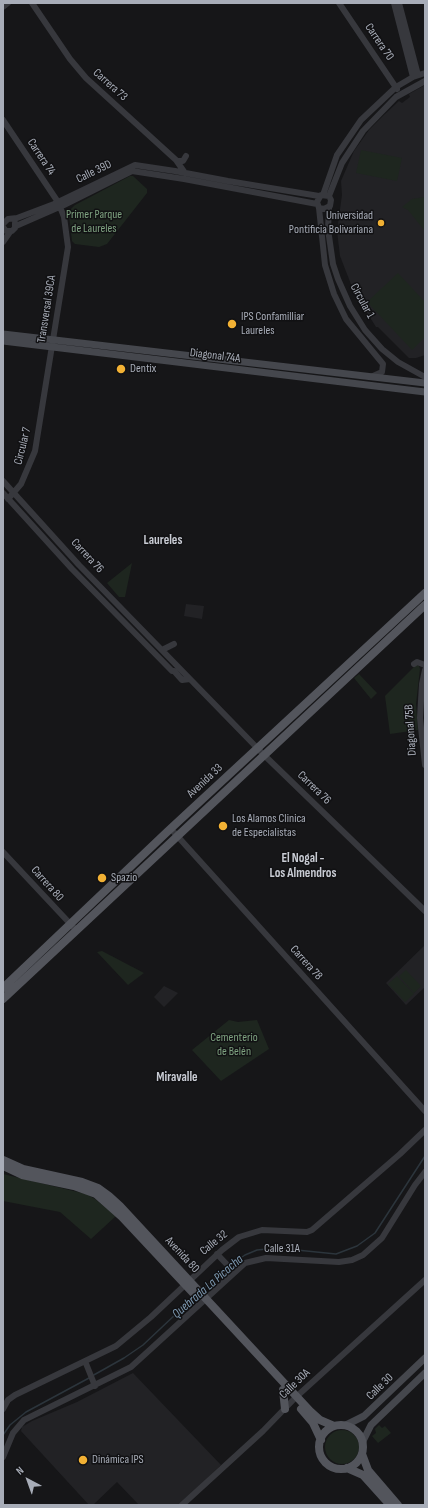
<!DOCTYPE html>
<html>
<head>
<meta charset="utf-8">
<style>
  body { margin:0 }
  #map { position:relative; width:428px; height:1508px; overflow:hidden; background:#161618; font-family:"Sofia Sans Condensed",sans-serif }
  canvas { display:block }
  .frame { position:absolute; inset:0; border:4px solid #a8adb8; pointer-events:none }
  .north { position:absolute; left:8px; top:1460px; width:40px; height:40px; -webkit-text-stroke:3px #111113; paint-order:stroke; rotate:319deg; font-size:11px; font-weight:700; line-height:16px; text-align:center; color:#a8adb8 }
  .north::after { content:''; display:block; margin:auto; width:14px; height:18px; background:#a8adb8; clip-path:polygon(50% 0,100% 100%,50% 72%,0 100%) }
</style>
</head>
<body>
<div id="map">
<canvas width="428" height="1508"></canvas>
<div class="frame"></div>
<div class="north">N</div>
</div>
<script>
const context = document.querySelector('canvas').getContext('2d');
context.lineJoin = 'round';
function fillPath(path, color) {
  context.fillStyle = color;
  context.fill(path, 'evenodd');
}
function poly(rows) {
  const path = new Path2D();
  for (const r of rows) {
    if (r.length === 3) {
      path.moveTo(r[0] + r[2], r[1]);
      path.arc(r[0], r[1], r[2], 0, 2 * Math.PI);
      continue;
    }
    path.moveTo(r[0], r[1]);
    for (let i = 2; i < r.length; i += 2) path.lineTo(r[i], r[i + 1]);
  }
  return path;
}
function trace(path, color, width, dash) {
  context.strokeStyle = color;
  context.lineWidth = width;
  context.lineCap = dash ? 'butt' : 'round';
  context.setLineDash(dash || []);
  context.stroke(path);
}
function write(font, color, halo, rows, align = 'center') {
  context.font = font + ' "Sofia Sans Condensed",sans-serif';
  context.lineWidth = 3;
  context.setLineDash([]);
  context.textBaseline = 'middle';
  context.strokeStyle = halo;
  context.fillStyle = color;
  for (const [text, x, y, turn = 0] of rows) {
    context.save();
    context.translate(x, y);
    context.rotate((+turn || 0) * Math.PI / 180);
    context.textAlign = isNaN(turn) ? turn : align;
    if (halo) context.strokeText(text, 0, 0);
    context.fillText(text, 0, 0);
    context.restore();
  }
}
const built = poly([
  [425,85,425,355,416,358,409,358,378,327,376,327,354,292,340,256,337,231,342,195,341,181,354,151,369,130,385,114,399,101,402,103,410,97,409,94],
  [186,604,204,606,202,619,184,616],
  [425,945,425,987,406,1005,386,983],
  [164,986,178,993,164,1007,154,997],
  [133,1373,221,1465,180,1505,139,1505,117,1482,93,1505,89,1505,21,1431,22,1427,32,1421,77,1402]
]);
const green = poly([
  [361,150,402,158,397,181,356,173],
  [130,176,133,176,147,189,147,193,107,244,99,247,75,244,72,241,69,215,71,209,75,205],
  [425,197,425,229,424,230,408,210,402,207,412,199],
  [398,273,425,302,425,337,412,350,367,302],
  [132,563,125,597,119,597,107,583],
  [416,665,419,666,420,669,416,704,418,730,390,734,385,696],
  [359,674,377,693,371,699,354,678],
  [102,951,144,973,128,985,97,952],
  [406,970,421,986,414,993,399,976],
  [397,976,414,994,405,1002,388,984],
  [229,1020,238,1022,257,1020,269,1049,221,1081,192,1050],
  [3,1174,86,1194,95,1199,116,1216,91,1239,60,1212,3,1201],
  [379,1425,382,1428,385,1426,391,1433,378,1443,372,1436,376,1433,375,1429],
  [342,1447,17]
]);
const stream = poly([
  [230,1265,245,1255,257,1250,277,1248,336,1254,357,1246,375,1233,425,1156],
  [202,1290,227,1267],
  [92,1376,124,1358,143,1345,194,1297],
  [3,1435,10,1425,26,1412,89,1378]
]);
const tertiary = poly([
  [32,3,70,59,86,78,176,160,185,173],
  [339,3,397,89],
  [394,3,413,77],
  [399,3,418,75],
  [3,7,8,3],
  [3,120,58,202,64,217,68,247,35,451,21,484,8,499],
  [178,161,183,161,186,156],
  [323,195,337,155,361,120,396,87,413,77,425,73],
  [329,196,342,163,363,131,396,97,425,81],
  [319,208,324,209,330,206,331,200,329,196,321,195,317,202,319,208,325,265,334,294,346,319,383,364,382,372,373,376],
  [329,208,328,229,333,264,338,279,350,306,365,330,382,349,398,362,425,377],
  [3,224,8,219,17,218,54,204,135,165,175,171,228,181,319,196],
  [16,226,64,205,132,171,184,179,317,204],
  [3,227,6,231,12,231,15,228,15,223],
  [3,242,10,232],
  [3,481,79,565,264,755,425,911],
  [3,493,72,569,172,671,174,671,182,680,190,679],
  [162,650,174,644],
  [414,664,417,662,425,665],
  [425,670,422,684,420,718,425,765],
  [171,829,425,1111],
  [3,852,76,930],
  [217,1254,234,1272],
  [85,1361,95,1386],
  [3,1409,8,1400,15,1395,116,1346,151,1317,222,1250,239,1237,262,1230,307,1232,312,1230,400,1154,425,1130],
  [3,1457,13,1433,24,1420,131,1367,245,1263,266,1258,339,1262,352,1260,363,1255,382,1238,415,1185,425,1172],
  [182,1505,263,1431,296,1397,425,1280]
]);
const secondary = poly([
  [3,334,425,383],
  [3,341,425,392],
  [346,1425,364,1416,425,1358],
  [363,1441,371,1425,425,1373]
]);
const primary = poly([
  [3,988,167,832,425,593],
  [3,999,425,605],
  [3,1160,23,1169,82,1182,98,1188,109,1196,120,1206,310,1411,320,1420,334,1426],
  [3,1166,22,1175,74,1186,96,1194,122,1217,194,1294],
  [283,1390,285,1409],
  [301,1409,313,1423,321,1440],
  [341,1447,22],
  [362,1454,368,1470,398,1505],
  [347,1468,363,1475,390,1505]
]);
const markers = [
  [381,223,4,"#f2b134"],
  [232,324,5,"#f2b134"],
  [121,369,5,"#f2b134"],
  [223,826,5,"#f2b134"],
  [102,878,5,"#f2b134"],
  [83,1460,5,"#f2b134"]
];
const streetNames = [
  ["Carrera 70",379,42,56],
  ["Carrera 73",110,85,42],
  ["Carrera 74",41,157,56],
  ["Calle 39D",94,172,-26],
  ["Circular 1",362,301,61],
  ["Transversal 39CA",47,309,-81],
  ["Diagonal 74A",215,356,7],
  ["Circular 7",23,446,-76],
  ["Carrera 76",87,556,47],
  ["Diagonal 75B",411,730,-94],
  ["Avenida 33",205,781,-43],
  ["Carrera 76",314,788,44],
  ["Carrera 80",47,884,48],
  ["Carrera 78",306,963,48],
  ["Calle 32",214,1243,-39],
  ["Calle 31A",282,1249],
  ["Avenida 80",182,1255,47],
  ["Calle 30A",295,1384,-44],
  ["Calle 30",380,1387,-44]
];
const parkNames = [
  ["Primer Parque",94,215],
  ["de Laureles",94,229],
  ["Cementerio",234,1038],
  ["de Belén",234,1052]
];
const poiNames = [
  ["Universidad",373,216,"right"],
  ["Pontificia Bolivariana",373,230,"right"],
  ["IPS Confamilliar",241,317],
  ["Laureles",241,331],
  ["Dentix",130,369],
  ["Los Alamos Clinica",232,819],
  ["de Especialistas",232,833],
  ["Spazio",111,878],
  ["Dinámica IPS",92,1460]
];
const neighbourhoodNames = [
  ["Laureles",163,541],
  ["El Nogal -",303,859],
  ["Los Almendros",303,874],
  ["Miravalle",177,1078]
];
const waterNames = [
  ["Quebrada La Picacha",208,1287,-41]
];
fillPath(built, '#222225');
fillPath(green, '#1e261f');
trace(stream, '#2c353c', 1.5);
trace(tertiary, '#37383d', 6);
trace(secondary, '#45474d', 7);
trace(primary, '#53555c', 8);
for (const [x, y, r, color] of markers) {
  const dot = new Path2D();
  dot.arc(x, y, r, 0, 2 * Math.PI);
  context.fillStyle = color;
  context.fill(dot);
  trace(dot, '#111113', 1.5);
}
write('12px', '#a8adb8', '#111113', streetNames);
write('12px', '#7fa381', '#111113', parkNames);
write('12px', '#a8adb8', '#111113', poiNames, 'left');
write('bold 13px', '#c9ccd4', '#111113', neighbourhoodNames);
write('italic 13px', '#7f9bb3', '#111113', waterNames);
</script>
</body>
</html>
